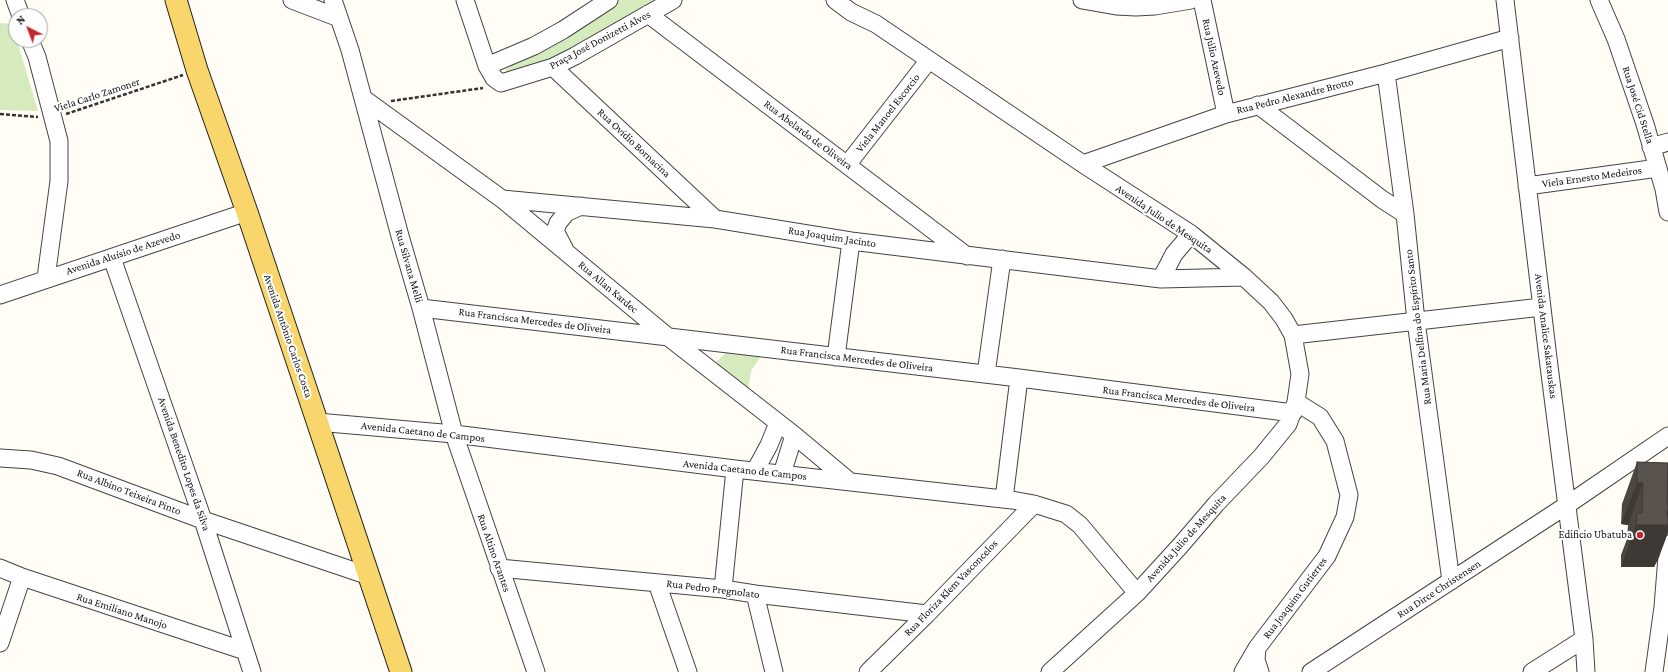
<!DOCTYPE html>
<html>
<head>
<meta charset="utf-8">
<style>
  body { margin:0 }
  #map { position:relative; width:1668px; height:672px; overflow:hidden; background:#fffdf5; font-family:"Crimson Pro",serif }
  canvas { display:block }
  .north { position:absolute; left:8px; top:8px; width:40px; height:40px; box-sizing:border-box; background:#fff; border:1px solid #a0a0a0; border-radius:50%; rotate:318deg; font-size:11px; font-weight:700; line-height:16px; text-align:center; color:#111 }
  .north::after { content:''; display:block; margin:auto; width:14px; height:18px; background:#c4262e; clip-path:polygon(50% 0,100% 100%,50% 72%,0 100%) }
</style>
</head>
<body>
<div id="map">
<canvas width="1668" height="672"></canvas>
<div class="north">N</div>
</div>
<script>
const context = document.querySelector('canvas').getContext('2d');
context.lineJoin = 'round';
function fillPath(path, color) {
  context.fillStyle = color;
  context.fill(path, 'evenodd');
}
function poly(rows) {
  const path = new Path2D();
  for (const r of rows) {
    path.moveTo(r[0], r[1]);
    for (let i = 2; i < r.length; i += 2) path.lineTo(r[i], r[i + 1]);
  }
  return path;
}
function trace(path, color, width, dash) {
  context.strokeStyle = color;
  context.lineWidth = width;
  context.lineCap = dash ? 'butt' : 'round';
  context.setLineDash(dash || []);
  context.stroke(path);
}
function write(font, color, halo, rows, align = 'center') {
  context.font = font + ' "Crimson Pro",serif';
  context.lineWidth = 4;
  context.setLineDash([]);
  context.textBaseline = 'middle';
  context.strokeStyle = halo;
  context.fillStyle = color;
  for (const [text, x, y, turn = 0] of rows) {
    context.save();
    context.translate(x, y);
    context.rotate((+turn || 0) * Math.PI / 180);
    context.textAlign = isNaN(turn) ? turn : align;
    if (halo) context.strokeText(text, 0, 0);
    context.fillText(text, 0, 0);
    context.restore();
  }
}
const green = poly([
  [613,0,653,0,549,63,509,74,505,70,592,15],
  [0,23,12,24,38,111,0,110],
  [727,352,763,353,751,371,748,391,716,362]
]);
const path = poly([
  [391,101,483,88],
  [0,114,38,117],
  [66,114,183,75]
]);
const minor = poly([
  [15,0,21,16],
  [292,0,339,18],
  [333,0,350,50,400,236,421,308,454,434,536,672],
  [465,0,487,66,494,78,501,83,553,67,575,56,673,0],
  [835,0,851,12,876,24,1083,164,1191,234,1244,277,1271,302,1284,319,1293,335,1300,374,1296,402,1288,424,1261,457,1216,504,1180,546,1137,593,1050,672],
  [1082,0,1116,6,1136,7,1155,6,1191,0],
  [1202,0,1226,114],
  [1505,0,1548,358,1571,538,1584,639,1586,672],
  [1599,0,1616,39,1645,124,1664,189,1668,212],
  [648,14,967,256],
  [30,40,37,57,59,141,59,181,46,278],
  [487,66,534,46,563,30,609,0],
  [553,67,715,219],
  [1386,73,1405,214,1416,321,1451,581],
  [364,99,502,199,667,336,794,435,849,481],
  [1258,105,1383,200,1405,214],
  [1651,147,1668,142],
  [1083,164,1226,114,1386,73,1510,38],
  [847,165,929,60],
  [1527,186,1658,168],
  [502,199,715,219,851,241,1161,279,1244,277],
  [564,248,555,231,558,223,566,213,581,206],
  [112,258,203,520,252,672],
  [1161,279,1174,254,1191,234],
  [0,295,247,212],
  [421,308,1019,378,1293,413],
  [1293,335,1542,307],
  [836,357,851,241],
  [986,374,1002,259],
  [317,422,454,434,735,469,1012,500,1034,504,1066,514,1080,525,1137,593],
  [0,458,31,460,58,466,203,520,369,576],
  [755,471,769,445,778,423],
  [782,474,794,435],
  [1004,499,1019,378],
  [0,568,22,577,245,651],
  [499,568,723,589,755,594,927,614],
  [657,583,688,672],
  [723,589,735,469],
  [755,594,774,672],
  [0,643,22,577],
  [1257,648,1256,660,1260,672],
  [868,672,927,614,1034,504],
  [1243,672,1257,648,1327,556,1345,517,1349,495,1335,441,1320,417,1296,402],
  [1311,672,1567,505,1668,436],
  [1532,672,1584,639],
  [1654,672,1663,607,1668,544]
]);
const major = poly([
  [176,0,197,70,247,212,401,672]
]);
const wall = poly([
  [1637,462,1668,463,1668,516,1659,557,1654,567,1621,567,1621,555,1627,539,1628,525,1621,524,1622,504]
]);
const shadedWall = poly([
  [1637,483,1643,483,1628,525,1621,524],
  [1668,510,1668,515,1664,525,1668,525,1668,533,1659,557,1654,567,1621,567,1636,525]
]);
const building = poly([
  [1637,462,1668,463,1667,504,1668,505,1668,510,1667,511,1667,516,1668,516,1668,525,1636,525,1637,513,1642,513,1643,483,1637,483,1637,462]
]);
const markers = [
  [1640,535,4,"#c4262e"]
];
const streetNames = [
  ["Praça José Donizetti Alves",600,40,-28],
  ["Rua Júlio Azevedo",1214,57,78],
  ["Viela Carlo Zamoner",97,95,-18],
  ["Rua Pedro Alexandre Brotto",1295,96,-14],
  ["Rua José Cid Stella",1638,105,72],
  ["Viela Manoel Escorcio",888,113,-52],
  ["Rua Abelardo de Oliveira",808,135,37],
  ["Rua Ovídio Bornacina",634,143,43],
  ["Viela Ernesto Medeiros",1592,177,-8],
  ["Avenida Julio de Mesquita",1164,219,34],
  ["Rua Joaquim Jacinto",832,237,9],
  ["Avenida Aluísio de Azevedo",123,253,-18],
  ["Rua Silvana Melli",409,266,74],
  ["Rua Allan Kardec",608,287,40],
  ["Rua Francisca Mercedes de Oliveira",535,321,7],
  ["Rua Maria Delfina do Espírito Santo",1418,327,-97],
  ["Avenida Antônio Carlos Costa",288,336,71],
  ["Avenida Analice Sakatauskas",1546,336,83],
  ["Rua Francisca Mercedes de Oliveira",857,359,7],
  ["Rua Francisca Mercedes de Oliveira",1179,399,7],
  ["Avenida Caetano de Campos",423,432,6],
  ["Avenida Benedito Lopes da Silva",184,464,71],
  ["Avenida Caetano de Campos",745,470,6],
  ["Rua Albino Teixeira Pinto",129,492,21],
  ["Avenida Julio de Mesquita",1186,538,-48],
  ["Rua Altino Arantes",494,553,71],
  ["Rua Floriza Klem Vasconcelos",951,588,-46],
  ["Rua Pedro Pregnolato",713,589,7],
  ["Rua Dirce Christensen",1439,589,-33],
  ["Rua Joaquim Gutierres",1295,598,-53],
  ["Rua Emiliano Manojo",122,611,18]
];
const poiNames = [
  ["Edificio Ubatuba",1632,535]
];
fillPath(green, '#d5ebbd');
trace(minor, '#444', 19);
trace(major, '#222', 23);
trace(path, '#333', 2.5, [4, 2]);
trace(minor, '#fff', 17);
trace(major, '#f9d66b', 21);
fillPath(wall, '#4d4742');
fillPath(shadedWall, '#3f3936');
fillPath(building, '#5a524d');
trace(building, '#3f3936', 1);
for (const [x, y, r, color] of markers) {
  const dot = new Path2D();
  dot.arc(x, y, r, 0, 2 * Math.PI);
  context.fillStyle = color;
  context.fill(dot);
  trace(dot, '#fff', 1.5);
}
write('11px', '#111', '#fff', streetNames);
write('11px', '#111', '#fff', poiNames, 'right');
</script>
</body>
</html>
